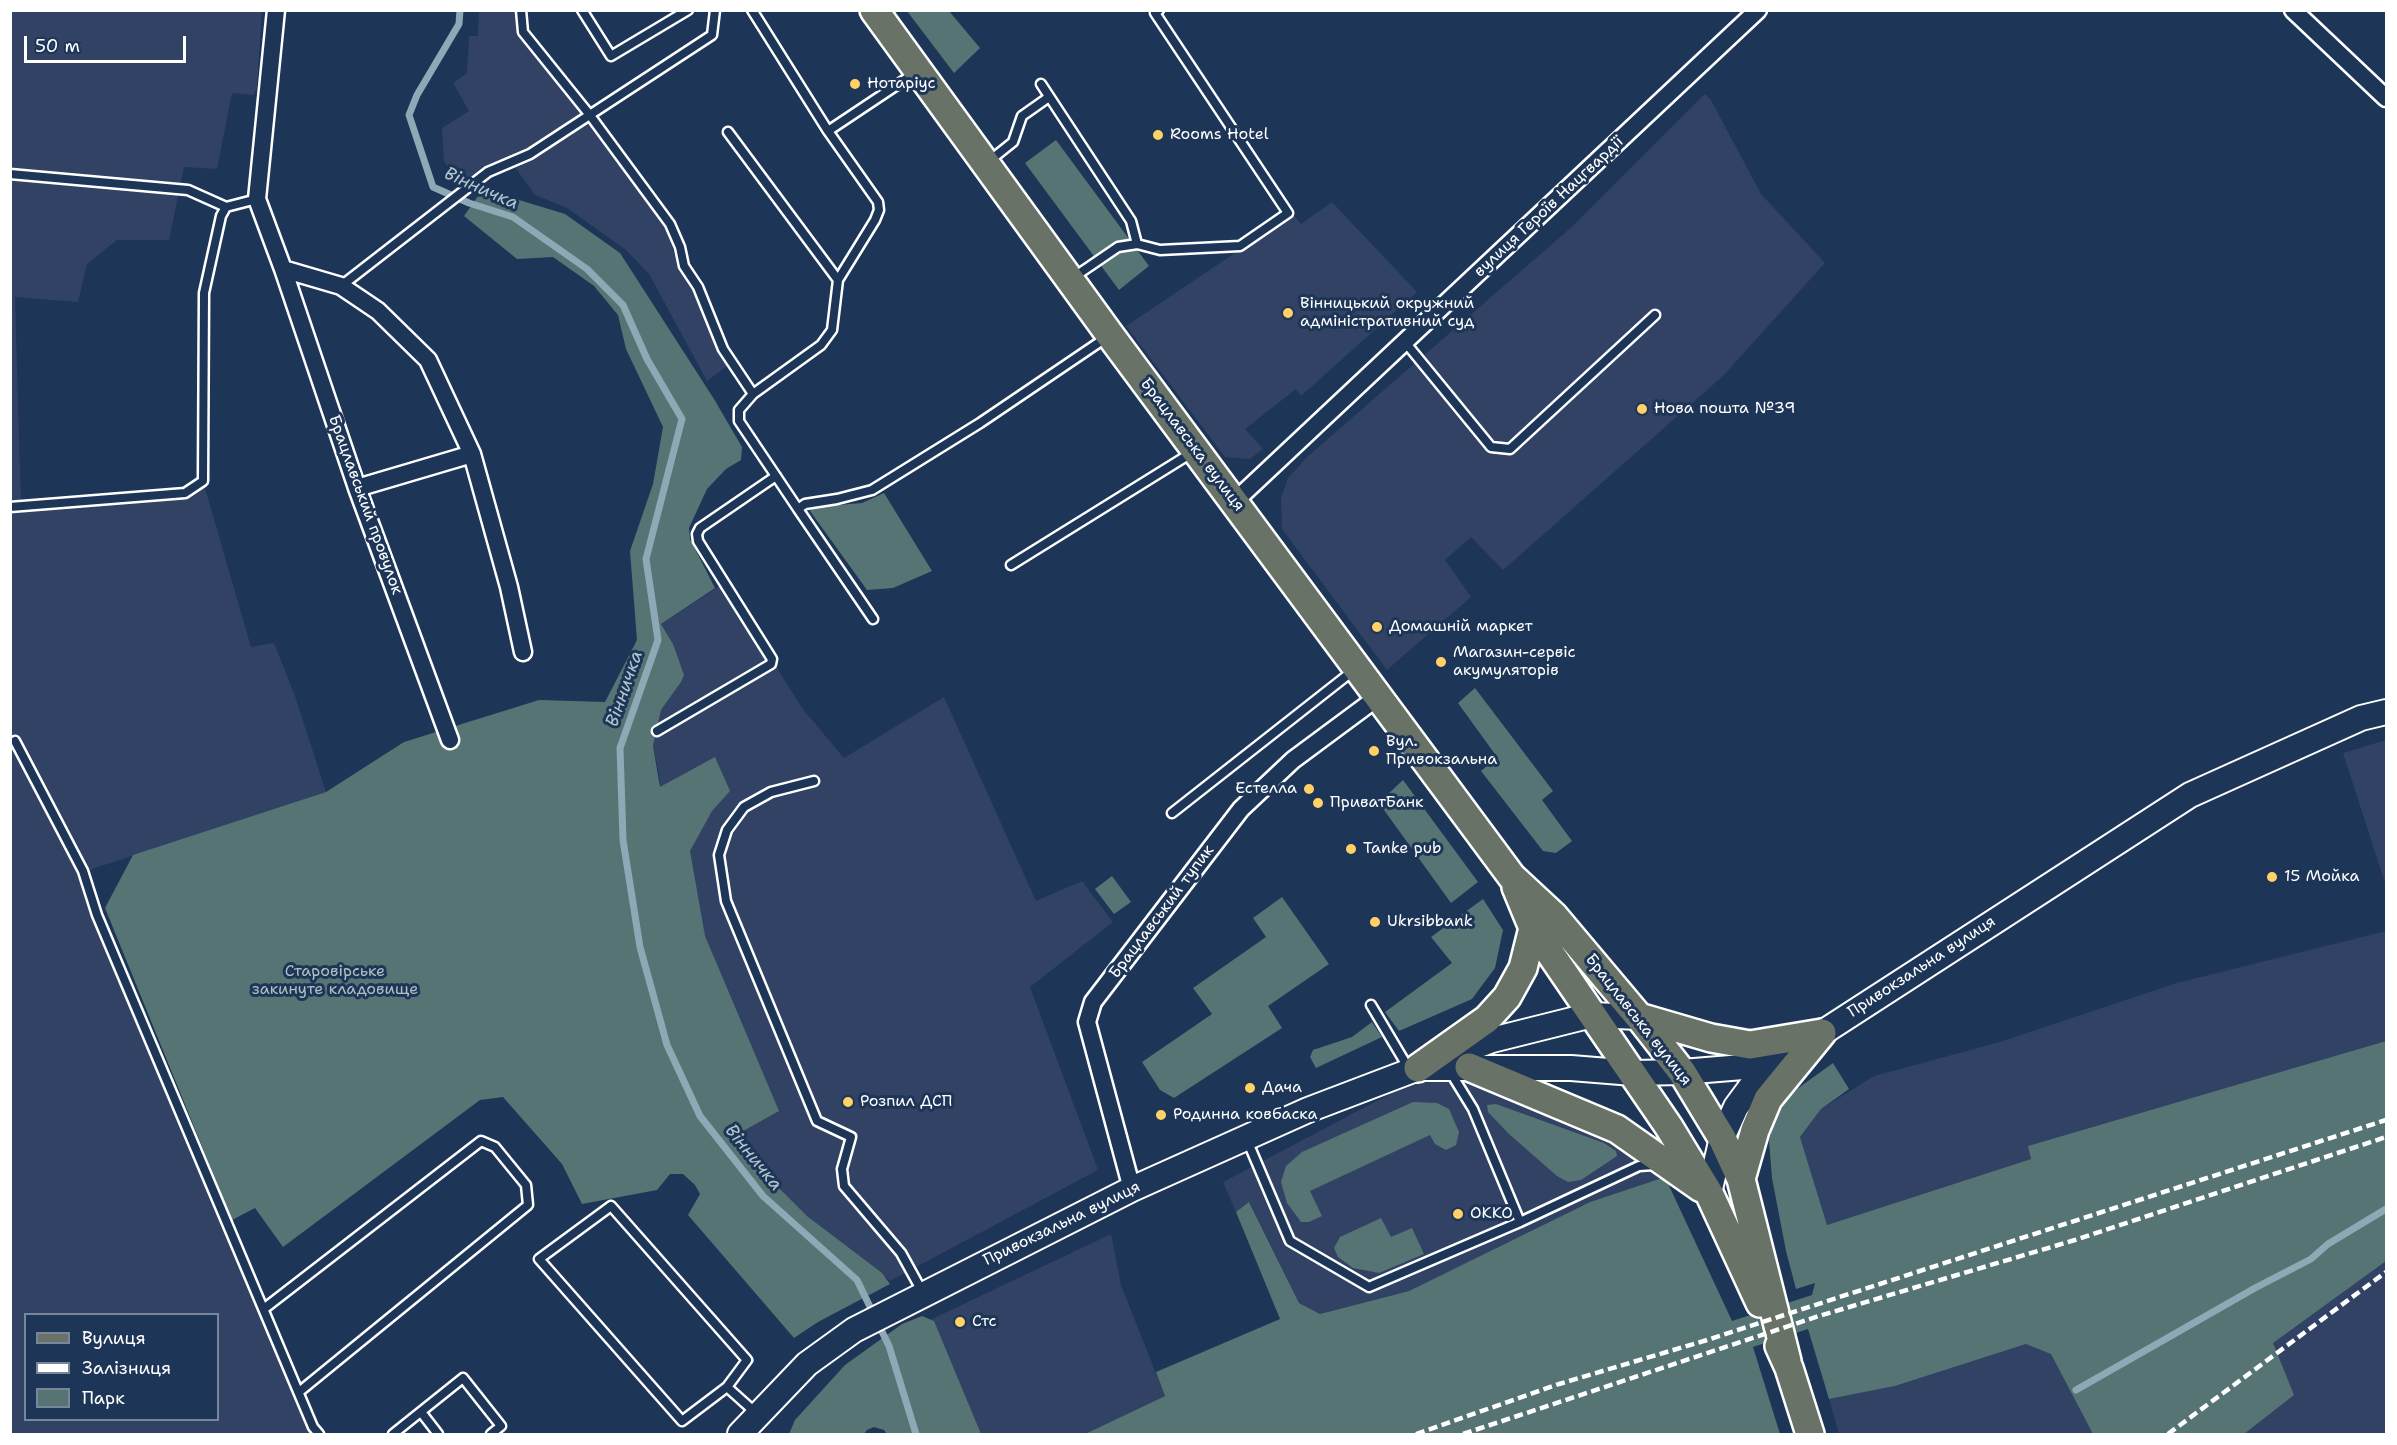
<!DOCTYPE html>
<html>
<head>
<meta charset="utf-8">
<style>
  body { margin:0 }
  #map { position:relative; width:2397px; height:1445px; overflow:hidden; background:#1d3557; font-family:"Shantell Sans",sans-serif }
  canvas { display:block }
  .frame { position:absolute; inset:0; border:12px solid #fff; pointer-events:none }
  .legend { position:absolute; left:24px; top:1313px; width:195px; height:108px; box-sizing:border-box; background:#1d3557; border:2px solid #77869a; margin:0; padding:8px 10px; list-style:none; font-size:18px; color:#fff }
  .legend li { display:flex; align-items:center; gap:12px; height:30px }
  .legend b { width:30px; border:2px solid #77869a }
  .scale { position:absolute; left:24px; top:36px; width:162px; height:27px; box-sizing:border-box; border:3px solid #fff; border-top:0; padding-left:8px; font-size:18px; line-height:21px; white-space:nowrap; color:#fff; -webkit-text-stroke:4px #1d3557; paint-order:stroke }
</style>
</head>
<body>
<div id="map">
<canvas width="2397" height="1445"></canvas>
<div class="frame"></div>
<ul class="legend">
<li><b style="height:8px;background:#687266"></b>Вулиця</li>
<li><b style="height:8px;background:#fff"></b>Залізниця</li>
<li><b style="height:16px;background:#567473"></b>Парк</li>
</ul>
<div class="scale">50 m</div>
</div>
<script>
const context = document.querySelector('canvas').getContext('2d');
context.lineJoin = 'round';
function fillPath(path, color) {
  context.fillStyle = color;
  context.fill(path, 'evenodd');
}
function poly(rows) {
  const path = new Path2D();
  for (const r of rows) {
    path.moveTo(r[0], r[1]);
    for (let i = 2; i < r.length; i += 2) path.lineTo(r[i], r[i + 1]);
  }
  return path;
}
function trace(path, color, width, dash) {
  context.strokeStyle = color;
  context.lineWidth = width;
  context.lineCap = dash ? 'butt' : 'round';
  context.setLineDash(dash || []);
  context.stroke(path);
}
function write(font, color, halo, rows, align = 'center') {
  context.font = font + ' "Shantell Sans",sans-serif';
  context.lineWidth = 6;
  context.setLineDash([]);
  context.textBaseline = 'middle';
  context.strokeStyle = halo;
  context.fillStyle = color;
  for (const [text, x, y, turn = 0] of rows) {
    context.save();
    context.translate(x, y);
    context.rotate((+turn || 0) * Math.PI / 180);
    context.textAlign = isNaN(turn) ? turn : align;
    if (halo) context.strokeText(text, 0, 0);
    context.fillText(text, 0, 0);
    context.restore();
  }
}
const built = poly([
  [10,11,262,11,257,87,254,95,232,93,217,169,184,167,169,240,117,240,87,264,78,302,15,297,21,506,185,493,203,481,251,647,274,643,295,696,326,792,83,872,319,1434,11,1434],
  [26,1314,218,1314,218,1420,26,1420],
  [479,11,516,11,517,35,589,122,666,227,679,269,693,291,717,348,727,366,707,381,649,274,626,250,567,208,535,195,509,159,484,167,459,185,444,161,442,128,469,111,453,83,467,73,469,36,478,36],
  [1705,94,1711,100,1761,194,1825,263,1723,376,1503,570,1471,537,1445,560,1471,597,1387,670,1282,529,1281,498,1288,478,1308,456,1574,225],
  [1332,202,1417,292,1301,396,1296,389,1245,429,1263,449,1250,459,1225,457,1126,326,1293,214,1301,224],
  [724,583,802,708,844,758,944,697,1036,901,1082,881,1113,922,1030,987,1098,1170,890,1281,807,1216,755,1164,736,1135,659,826,660,781,653,746,661,710,681,682,673,644,661,624],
  [2386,740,2386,886,2343,753],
  [2386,931,2386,1041,2029,1146,2031,1159,1827,1225,1800,1137,1821,1109,1874,1076,2000,1042,2177,983],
  [1467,1079,1611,1138,1665,1177,1590,1202,1409,1291,1320,1314,1299,1303,1250,1203,1236,1212,1223,1182,1409,1084],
  [2386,1181,2386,1434,1839,1434,1829,1399,1895,1386,2026,1344],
  [1111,1234,1121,1285,1165,1396,1085,1434,980,1434,932,1319]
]);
const green = poly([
  [907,11,949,11,980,48,954,73],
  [1056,140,1149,266,1119,290,1025,163],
  [483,189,565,214,620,253,714,399,742,447,741,460,726,469,707,489,689,528,690,539,715,588,661,624,673,644,684,675,681,682,661,710,653,746,660,787,715,757,730,791,712,811,690,851,705,936,779,1111,736,1135,755,1164,807,1216,882,1273,890,1284,818,1322,794,1338,688,1215,700,1194,695,1185,683,1174,670,1174,657,1190,582,1204,562,1164,503,1097,480,1100,283,1247,255,1208,232,1220,105,908,133,855,326,792,404,742,539,700,605,702,637,640,630,551,653,484,663,427,626,349,618,315,594,286,553,257,517,259,464,216],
  [884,493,932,571,893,588,867,590,810,511,815,507,862,503],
  [1475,688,1553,791,1542,800,1572,841,1556,853,1543,851,1481,771,1497,757,1458,703],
  [1403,780,1478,882,1451,903,1384,810,1385,797],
  [1112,876,1131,902,1114,914,1095,889],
  [1282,897,1329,964,1268,1006,1282,1028,1174,1098,1160,1090,1142,1062,1212,1014,1193,988,1266,937,1253,918],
  [1483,899,1503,930,1495,968,1472,999,1399,1031,1385,1012,1452,963,1431,937],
  [1372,1022,1382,1037,1316,1068,1310,1057,1313,1050,1352,1037],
  [2386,1041,2386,1261,2273,1343,2294,1395,2244,1434,2093,1434,2051,1354,2026,1344,1895,1386,1829,1399,1808,1329,1753,1347,1780,1434,1085,1434,1165,1396,1156,1372,1280,1319,1236,1212,1249,1202,1299,1303,1320,1314,1409,1291,1590,1202,1665,1177,1732,1321,1812,1295,1815,1283,1796,1289,1786,1251,1772,1178,1769,1141,1776,1112,1797,1089,1833,1063,1849,1089,1821,1109,1800,1137,1827,1225,2031,1159,2028,1146],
  [1413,1102,1437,1103,1449,1109,1459,1132,1456,1145,1446,1150,1435,1144,1430,1135,1310,1191,1322,1216,1309,1222,1301,1222,1287,1203,1281,1182,1286,1166,1302,1152],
  [1496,1104,1604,1143,1616,1151,1617,1156,1581,1180,1568,1182,1557,1176,1509,1134,1488,1112,1487,1105],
  [1381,1218,1391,1237,1412,1228,1424,1254,1379,1273,1353,1268,1338,1257,1334,1248,1340,1237],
  [922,1316,934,1321,981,1434,887,1434,884,1430,874,1427,867,1430,864,1434,789,1434,795,1420,845,1365,902,1324]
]);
const stream = poly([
  [460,10,459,24,417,95,409,115,433,187,469,203,513,217,587,269,623,305,647,359,682,419,646,559,658,640,620,748,623,840,640,947,667,1045,700,1116,763,1196,857,1280,889,1346,916,1434],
  [2076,1390,2255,1288,2311,1259,2328,1244,2386,1209]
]);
const lane = poly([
  [521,10,523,32,589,114,670,224,680,247,684,266,698,287,723,349,753,394,821,345,832,330,838,280,728,132],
  [582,10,611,56,688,10],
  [752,10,828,131,878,202,879,210,875,220,838,280],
  [1041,84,1131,221,1137,244],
  [828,131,915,73],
  [988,162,1013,142,1022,116,1049,97],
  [10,174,188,190,226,207],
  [1074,277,1118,247,1137,244,1160,250,1240,246,1288,213,1155,13,1159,10],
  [341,286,488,172,530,154,712,35,715,10],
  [1405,342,1491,447,1510,449,1655,315],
  [753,394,739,410,739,421,798,509],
  [10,507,185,493,203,481,204,293,221,216,226,207,257,199],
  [1011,565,1193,452],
  [873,619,798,509,805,504,837,499,872,490,980,423,1107,337],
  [657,731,771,664,772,659,698,541,697,534,700,528,776,476],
  [15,741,83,871,97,915,313,1427,319,1434],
  [814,781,771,792,744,807,727,830,719,855,726,901,817,1121,851,1137,842,1169,844,1186,901,1253,923,1293],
  [1172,813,1354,670],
  [1371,1005,1409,1069],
  [1449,1070,1473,1109,1520,1222],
  [1247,1140,1290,1241,1369,1287,1520,1222,1639,1166,1654,1165],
  [265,1308,481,1141,495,1147,526,1185,528,1205,299,1392],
  [727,1387,682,1421,539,1259,611,1206,747,1360,727,1387,757,1414],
  [421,1412,438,1434],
  [393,1434,463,1378,501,1426,491,1434]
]);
const street = poly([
  [276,10,257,199,283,269,357,488,450,740],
  [2293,10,2386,98],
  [283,269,341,286,378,311,428,360,472,454,509,587,523,652],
  [357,488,472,454],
  [1234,502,1758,10],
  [1132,1189,1087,1022,1093,1002,1241,809,1293,760,1378,697]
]);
const secondary = poly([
  [1418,1068,1571,1068,1633,1073,1682,1072,1743,1067,1822,1033,2190,795,2361,718,2386,712],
  [1709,1193,1722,1138,1736,1107,1753,1084,1789,1058],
  [740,1434,807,1364,854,1330,1132,1189,1308,1110,1492,1040,1592,1015,1639,1017]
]);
const primary = poly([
  [874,10,1110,335,1512,877,1554,916,1639,1017,1682,1072,1722,1138,1741,1179,1787,1361],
  [1516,887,1533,928,1669,1127,1709,1193,1760,1303],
  [1639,1017,1711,1038,1750,1045,1822,1033],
  [1469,1067,1617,1129,1701,1188],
  [1418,1068,1487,1019,1507,997,1523,968,1533,928],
  [1741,1179,1755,1130,1768,1099,1822,1033],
  [1779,1346,1789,1368,1810,1434]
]);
const rail = poly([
  [1416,1434,1559,1384,1707,1340,2386,1120],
  [1463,1434,1819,1316,2075,1240,2386,1137],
  [2168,1434,2386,1272]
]);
const markers = [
  [855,84,6,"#ffd166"],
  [1158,135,6,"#ffd166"],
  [1288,313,6,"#ffd166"],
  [1642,409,6,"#ffd166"],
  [1377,627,6,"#ffd166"],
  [1441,662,6,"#ffd166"],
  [1374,751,6,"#ffd166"],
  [1309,789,6,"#ffd166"],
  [1318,803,6,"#ffd166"],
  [1351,849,6,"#ffd166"],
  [2272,877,6,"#ffd166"],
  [1375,922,6,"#ffd166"],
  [1250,1088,6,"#ffd166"],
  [848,1102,6,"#ffd166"],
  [1161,1115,6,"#ffd166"],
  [1458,1214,6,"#ffd166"],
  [960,1322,6,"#ffd166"]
];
const poiNames = [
  ["Нотаріус",867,84],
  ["Rooms Hotel",1170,135],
  ["Вінницький окружний",1300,304],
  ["адміністративний суд",1300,322],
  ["Нова пошта №39",1654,409],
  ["Домашній маркет",1389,627],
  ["Магазин-сервіс",1453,653],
  ["акумуляторів",1453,671],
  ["Вул.",1386,742],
  ["Привокзальна",1386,760],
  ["Естелла",1297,789,"right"],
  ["ПриватБанк",1330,803],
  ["Tanke pub",1363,849],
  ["15 Мойка",2284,877],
  ["Ukrsibbank",1387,922],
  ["Дача",1262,1088],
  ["Розпил ДСП",860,1102],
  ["Родинна ковбаска",1173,1115],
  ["ОККО",1470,1214],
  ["Стс",972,1322]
];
const streetNames = [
  ["вулиця Героїв Нацгвардії",1549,207,-43],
  ["Брацлавська вулиця",1192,445,53],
  ["Брацлавський провулок",365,505,70],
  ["Брацлавський тупик",1162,912,-53],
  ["Привокзальна вулиця",1922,967,-33],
  ["Брацлавська вулиця",1638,1020,52],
  ["Привокзальна вулиця",1062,1224,-26]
];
const parkNames = [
  ["Старовірське",335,972],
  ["закинуте кладовище",335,990]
];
const waterNames = [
  ["Вінничка",481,189,24],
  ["Вінничка",625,689,-71],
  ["Вінничка",753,1158,51]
];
fillPath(built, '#314264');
fillPath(green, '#567473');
trace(stream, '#8ea8b6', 7);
trace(lane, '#fff', 13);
trace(street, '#fff', 21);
trace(secondary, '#fff', 28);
trace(primary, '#fff', 32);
trace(lane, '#1d3557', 8);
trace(street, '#1d3557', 16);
trace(secondary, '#1d3557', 24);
trace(primary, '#687266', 27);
trace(rail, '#fff', 4.5, [9, 4.5]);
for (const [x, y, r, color] of markers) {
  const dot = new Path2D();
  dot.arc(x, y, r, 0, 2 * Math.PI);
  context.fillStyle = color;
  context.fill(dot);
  trace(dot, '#1d3557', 2);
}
write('16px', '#fff', '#1d3557', poiNames, 'left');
write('16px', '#fff', '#1d3557', streetNames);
write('16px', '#b3c0c0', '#1d3557', parkNames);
write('italic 18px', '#b3c5cf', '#1d3557', waterNames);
</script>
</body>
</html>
